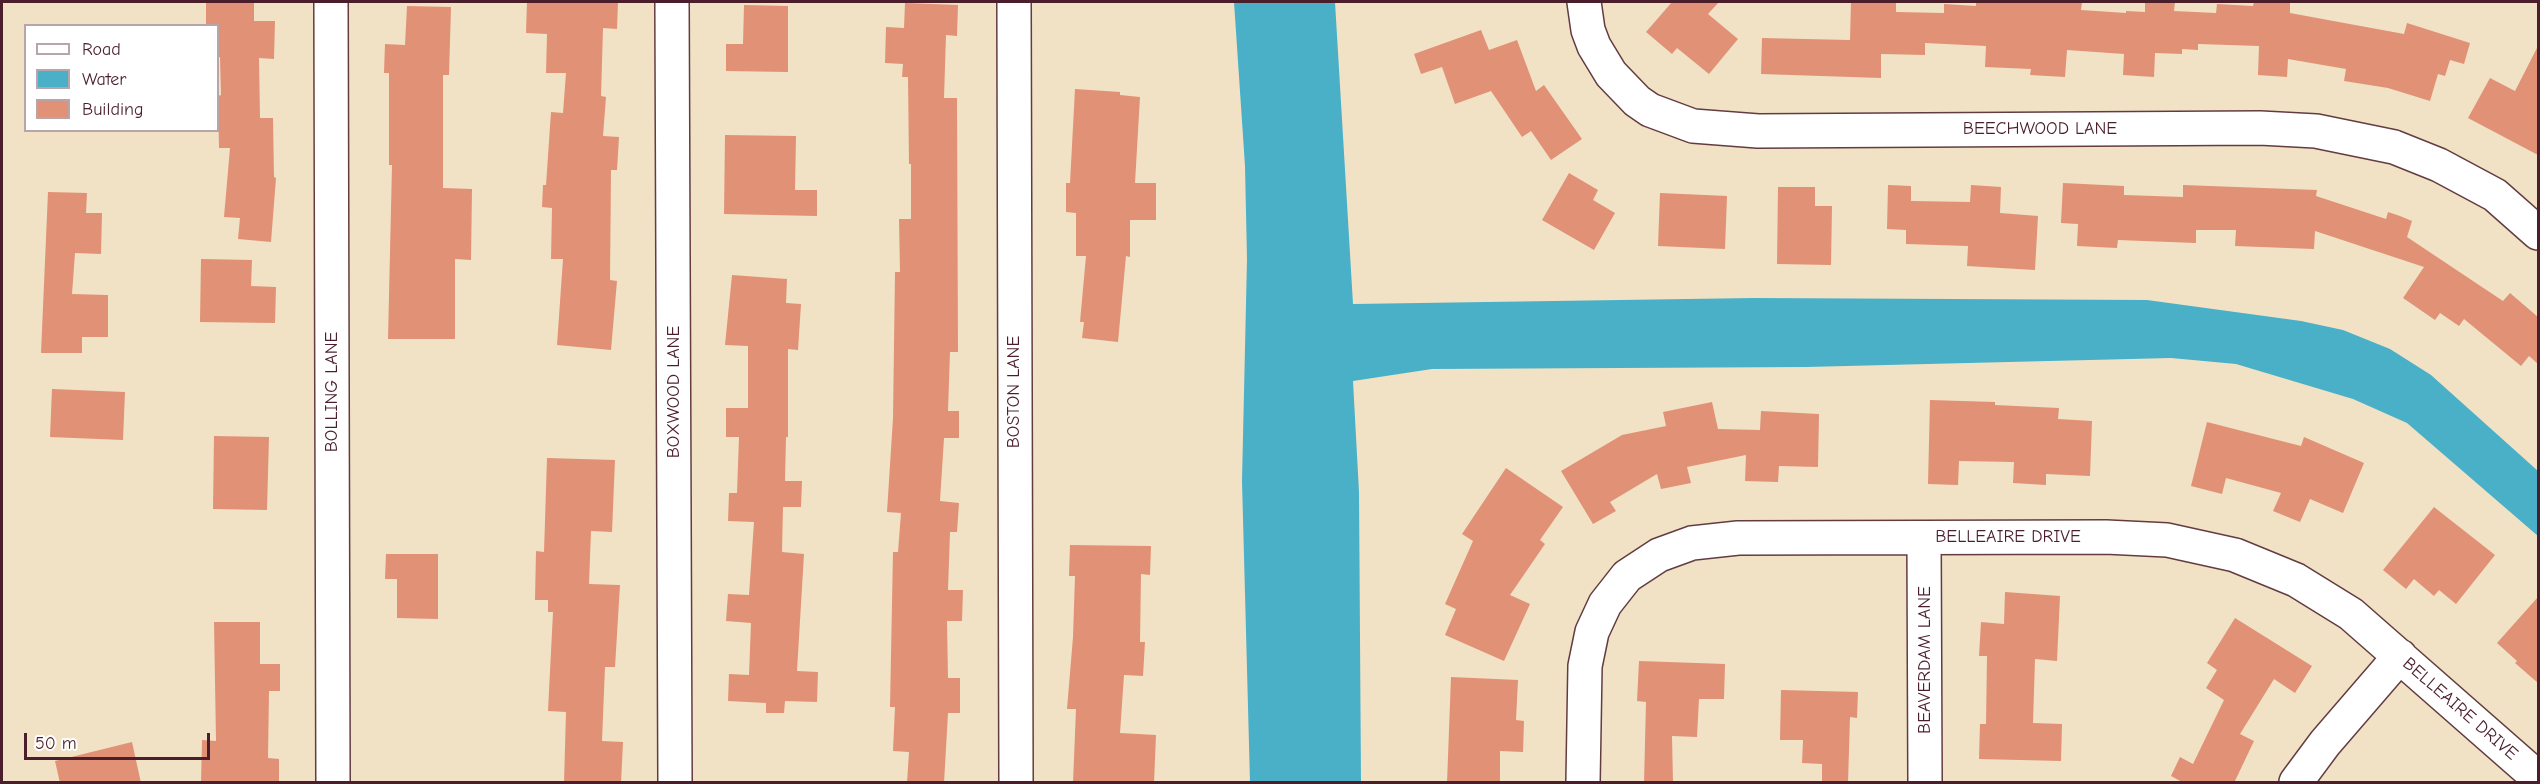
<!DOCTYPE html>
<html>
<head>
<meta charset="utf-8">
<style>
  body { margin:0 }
  #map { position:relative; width:2540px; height:784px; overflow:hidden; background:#f1e2c5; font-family:"Comic Neue",sans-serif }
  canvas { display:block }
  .frame { position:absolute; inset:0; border:3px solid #4a1f2b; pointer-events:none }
  .legend { position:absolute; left:24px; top:24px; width:195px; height:108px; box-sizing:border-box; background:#fff; border:2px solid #b7a5aa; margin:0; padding:8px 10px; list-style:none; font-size:18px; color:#4a1f2b }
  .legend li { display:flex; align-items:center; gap:12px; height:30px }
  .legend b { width:30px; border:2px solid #b7a5aa }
  .scale { position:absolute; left:24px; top:733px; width:186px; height:27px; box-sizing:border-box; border:3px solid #4a1f2b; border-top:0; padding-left:8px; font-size:18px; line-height:21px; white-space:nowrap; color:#4a1f2b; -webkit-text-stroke:4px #fff; paint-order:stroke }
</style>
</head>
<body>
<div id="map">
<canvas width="2540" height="784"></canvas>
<div class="frame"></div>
<ul class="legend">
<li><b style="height:8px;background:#fff"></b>Road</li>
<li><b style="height:16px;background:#49b0c8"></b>Water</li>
<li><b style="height:16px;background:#e19176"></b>Building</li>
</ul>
<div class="scale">50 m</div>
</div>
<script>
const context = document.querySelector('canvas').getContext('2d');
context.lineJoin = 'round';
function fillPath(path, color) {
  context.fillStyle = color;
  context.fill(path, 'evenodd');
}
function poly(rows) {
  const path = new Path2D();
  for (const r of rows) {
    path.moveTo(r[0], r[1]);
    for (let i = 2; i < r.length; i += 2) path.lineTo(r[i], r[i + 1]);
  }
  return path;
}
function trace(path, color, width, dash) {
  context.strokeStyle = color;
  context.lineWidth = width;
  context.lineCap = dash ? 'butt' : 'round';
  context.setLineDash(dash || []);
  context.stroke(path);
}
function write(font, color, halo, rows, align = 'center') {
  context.font = font + ' "Comic Neue",sans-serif';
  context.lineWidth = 5;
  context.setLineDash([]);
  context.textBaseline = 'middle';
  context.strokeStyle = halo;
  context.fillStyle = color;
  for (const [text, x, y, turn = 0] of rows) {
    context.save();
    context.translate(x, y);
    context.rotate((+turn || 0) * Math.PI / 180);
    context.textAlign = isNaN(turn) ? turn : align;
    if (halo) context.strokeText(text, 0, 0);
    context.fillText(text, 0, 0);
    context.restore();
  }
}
const water = poly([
  [1234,2,1335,2,1353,304,1754,298,2147,300,2301,321,2343,330,2390,349,2431,375,2538,471,2538,536,2407,423,2353,399,2236,364,2171,358,1806,367,1432,369,1353,381,1359,492,1361,782,1250,782,1242,481,1247,259,1245,166]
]);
const building = poly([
  [206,2,254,2,254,21,275,21,274,59,259,58,260,118,273,118,274,177,276,178,271,242,238,239,240,218,224,217,230,148,219,148,218,96,221,95,220,57,218,57,218,26,206,26],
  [527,2,618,2,617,29,603,28,601,96,606,97,603,136,619,137,617,170,611,170,610,280,617,281,611,350,557,345,563,259,551,259,552,208,542,207,543,185,546,185,551,112,563,113,566,73,546,73,547,34,526,33],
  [1672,2,1719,2,1708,14,1738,39,1709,74,1677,48,1672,54,1646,32],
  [1851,2,1896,2,1896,12,1944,13,1944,4,1976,6,1976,2,2082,2,2081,10,2126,13,2126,11,2145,12,2145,2,2175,2,2174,11,2216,13,2217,4,2253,6,2254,2,2290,2,2290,13,2404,34,2407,23,2470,43,2464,64,2450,60,2445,76,2438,74,2430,101,2388,88,2344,81,2346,69,2288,59,2287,77,2258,75,2259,46,2198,44,2198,50,2182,49,2182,54,2155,53,2154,77,2123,75,2124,54,2067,50,2065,77,2030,75,2031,69,1985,67,1986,46,1925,43,1925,55,1881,54,1881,78,1761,74,1762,38,1850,40],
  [905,3,958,5,957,36,946,35,944,98,957,98,958,352,950,352,948,411,959,411,959,438,944,438,940,501,959,503,957,532,950,532,948,590,963,590,962,621,947,621,948,678,960,678,960,713,948,713,944,783,907,783,909,752,893,751,895,707,890,707,893,552,898,552,901,513,887,512,893,418,895,272,900,272,899,219,911,219,911,164,909,164,908,77,902,77,903,64,885,63,886,27,904,28],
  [744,5,788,6,788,72,726,71,726,44,743,44],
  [407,6,451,7,449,75,443,75,443,188,472,189,471,260,455,259,455,339,388,339,392,165,389,165,389,73,384,73,385,44,405,45],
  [1481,30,1489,50,1517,40,1536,91,1544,85,1582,139,1551,160,1531,131,1522,137,1491,91,1455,104,1442,67,1421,74,1414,54],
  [2538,46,2538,155,2468,118,2490,78,2515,91],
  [1075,89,1120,92,1120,95,1140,97,1135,183,1156,183,1156,220,1130,220,1130,257,1126,256,1118,342,1082,338,1084,322,1080,322,1086,256,1076,256,1076,213,1066,212,1066,183,1070,183],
  [725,135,796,136,795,190,817,190,817,216,724,214],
  [1569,173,1598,190,1593,200,1615,213,1594,250,1542,220],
  [2063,183,2124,186,2124,195,2183,197,2183,185,2317,190,2316,196,2386,219,2388,212,2400,216,2412,221,2407,237,2503,301,2510,293,2538,317,2538,364,2529,356,2521,366,2464,319,2459,326,2440,313,2435,320,2403,298,2424,267,2315,231,2314,249,2235,246,2236,230,2196,230,2196,243,2118,240,2117,248,2077,246,2078,224,2061,223],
  [1888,185,1911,186,1911,201,1970,202,1971,185,2001,187,2000,213,2038,216,2035,270,1967,266,1968,246,1906,244,1906,230,1887,229],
  [1778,187,1815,187,1815,206,1832,206,1831,265,1777,264],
  [48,192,87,193,86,213,102,213,101,254,75,253,72,294,108,295,108,337,82,337,82,353,41,353],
  [1660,193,1727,196,1725,249,1658,246],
  [201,259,252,260,251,286,276,287,275,323,200,322],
  [732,275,787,279,786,303,801,304,798,350,788,349,788,437,786,437,785,481,802,481,801,507,783,507,782,552,804,554,797,671,818,672,817,702,785,701,784,713,766,713,766,703,728,701,729,674,749,675,751,623,726,621,728,594,749,595,754,522,728,521,729,493,737,493,739,437,726,437,726,408,748,408,748,346,725,345],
  [52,389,125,392,123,440,50,437],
  [1930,400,1995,402,1995,405,2059,408,2058,419,2092,421,2090,476,2046,474,2046,485,2013,483,2014,462,1959,461,1958,485,1928,484],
  [1712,402,1718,429,1760,430,1761,411,1819,414,1818,467,1779,466,1778,482,1745,481,1746,455,1687,467,1691,483,1661,489,1657,474,1610,502,1616,511,1593,524,1561,471,1622,435,1666,426,1663,412],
  [2207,422,2301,446,2304,437,2364,463,2343,513,2310,499,2300,522,2273,511,2281,493,2226,478,2222,494,2191,486],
  [214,436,269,437,267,510,213,509],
  [547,458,615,460,612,532,591,531,589,584,620,585,615,667,605,667,602,741,623,742,621,783,564,783,566,712,548,711,553,612,548,612,548,600,535,600,536,551,544,552],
  [1506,468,1563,507,1540,540,1545,544,1510,595,1530,604,1504,661,1445,635,1456,609,1445,604,1473,541,1462,534],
  [2434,507,2495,555,2456,604,2439,590,2434,596,2414,579,2406,589,2383,570],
  [1070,545,1151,546,1150,575,1141,574,1140,642,1145,642,1143,676,1124,675,1120,733,1156,735,1154,783,1073,783,1076,709,1067,709,1073,637,1075,576,1069,576],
  [386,554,438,554,438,619,397,618,397,579,385,579],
  [2005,592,2060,596,2057,661,2035,659,2033,723,2062,724,2061,761,1979,759,1980,724,1986,724,1987,656,1979,656,1981,622,2004,624],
  [2538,597,2538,683,2515,663,2517,661,2497,643],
  [2235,618,2312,666,2295,693,2274,679,2240,734,2254,741,2234,783,2184,783,2171,776,2180,757,2193,764,2224,700,2206,688,2217,670,2207,663],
  [214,622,260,622,260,664,280,664,280,691,269,691,268,758,279,759,279,783,201,783,202,740,216,741],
  [1639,661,1725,664,1724,699,1699,699,1697,737,1672,736,1673,783,1644,783,1646,702,1637,701],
  [1451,677,1518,680,1516,720,1524,721,1523,752,1500,751,1500,783,1447,783],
  [1781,690,1858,692,1857,718,1850,717,1848,783,1822,783,1822,764,1802,763,1803,740,1780,740],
  [132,742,141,783,60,783,55,761]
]);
const minor = poly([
  [331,2,333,782],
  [672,2,675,782],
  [1014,2,1016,782],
  [1584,2,1588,30,1594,46,1611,74,1637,101,1650,110,1693,126,1758,131,2260,128,2316,131,2394,147,2439,165,2495,195,2538,233],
  [1924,538,1925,782],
  [1583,782,1585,666,1592,632,1605,604,1627,576,1659,555,1692,543,1738,538,2106,537,2167,540,2235,555,2296,580,2351,614,2538,778],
  [2296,782,2325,743,2400,656]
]);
const streetNames = [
  ["BEECHWOOD LANE",2040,129],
  ["BOLLING LANE",332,392,-90],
  ["BOXWOOD LANE",674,392,-90],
  ["BOSTON LANE",1014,392,-90],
  ["BELLEAIRE DRIVE",2008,537],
  ["BEAVERDAM LANE",1925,660,-90],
  ["BELLEAIRE DRIVE",2460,709,41]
];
fillPath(water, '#49b0c8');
fillPath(building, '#e19176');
trace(minor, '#633c42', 36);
trace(minor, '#fff', 33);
write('18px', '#4a1f2b', '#fff', streetNames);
</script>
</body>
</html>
